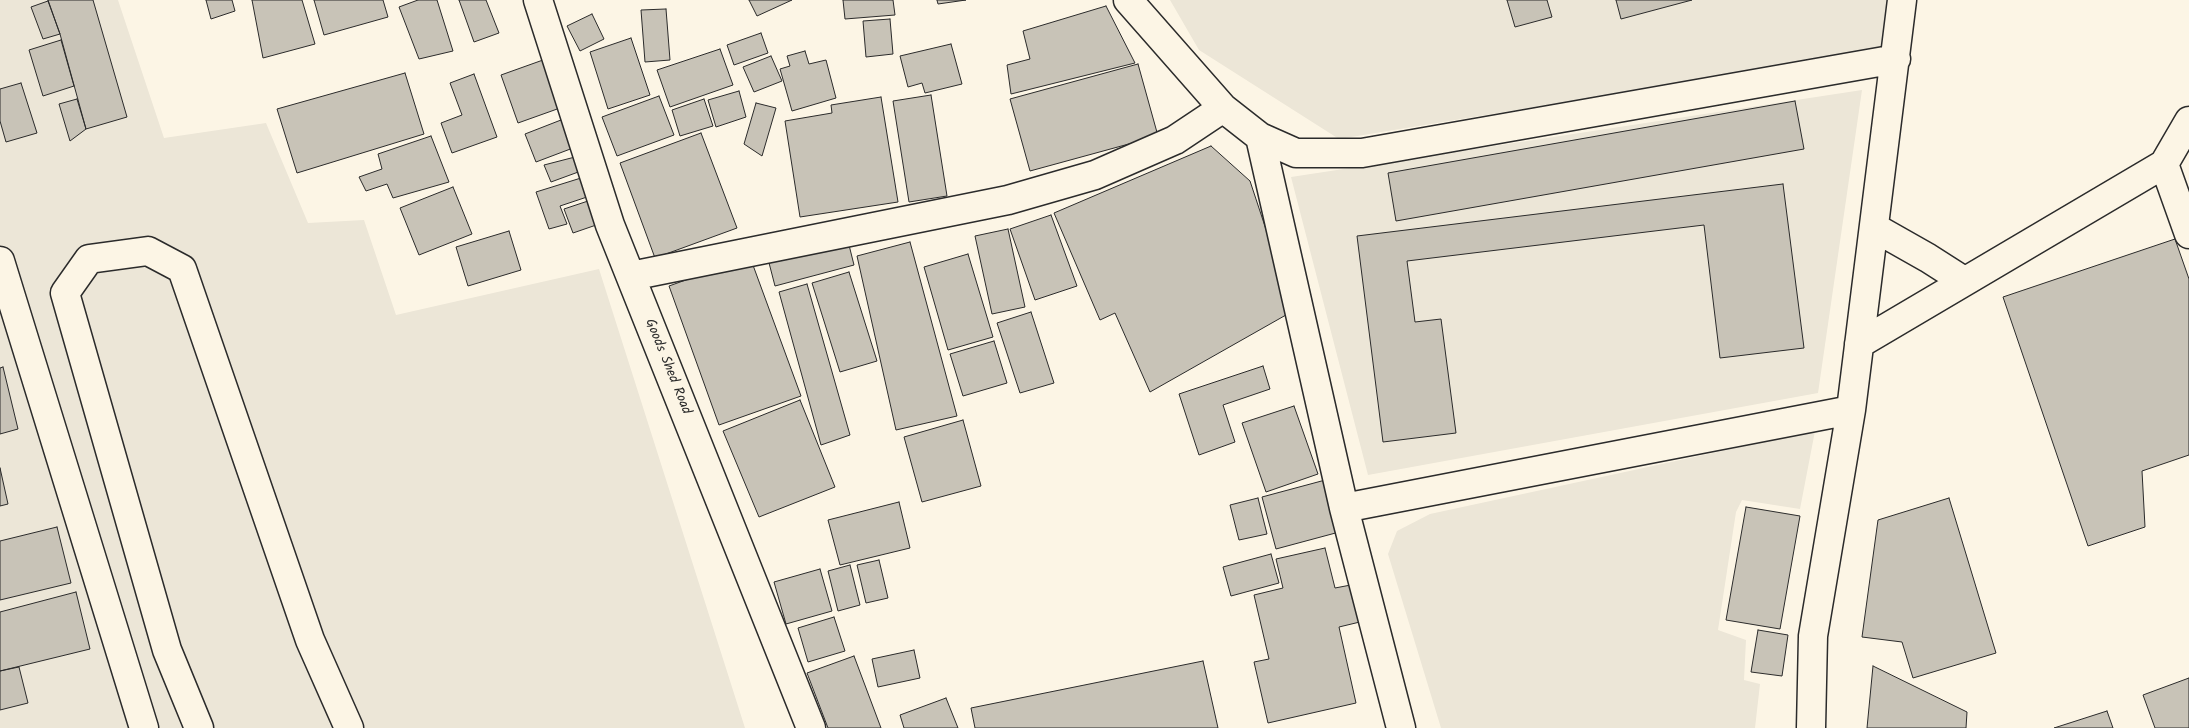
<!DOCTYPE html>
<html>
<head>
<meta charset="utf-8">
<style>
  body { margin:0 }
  canvas { display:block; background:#fcf5e5 }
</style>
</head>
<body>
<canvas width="2189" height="728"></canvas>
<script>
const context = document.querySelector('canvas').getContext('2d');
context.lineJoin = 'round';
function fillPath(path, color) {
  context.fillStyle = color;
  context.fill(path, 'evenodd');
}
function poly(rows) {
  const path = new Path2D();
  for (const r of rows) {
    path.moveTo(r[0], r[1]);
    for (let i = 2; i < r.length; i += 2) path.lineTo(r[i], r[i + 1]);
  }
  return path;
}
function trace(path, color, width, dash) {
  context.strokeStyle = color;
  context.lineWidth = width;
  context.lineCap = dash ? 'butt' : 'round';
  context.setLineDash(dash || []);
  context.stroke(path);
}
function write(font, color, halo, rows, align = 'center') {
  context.font = font + ' Kalam,sans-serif';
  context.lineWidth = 5;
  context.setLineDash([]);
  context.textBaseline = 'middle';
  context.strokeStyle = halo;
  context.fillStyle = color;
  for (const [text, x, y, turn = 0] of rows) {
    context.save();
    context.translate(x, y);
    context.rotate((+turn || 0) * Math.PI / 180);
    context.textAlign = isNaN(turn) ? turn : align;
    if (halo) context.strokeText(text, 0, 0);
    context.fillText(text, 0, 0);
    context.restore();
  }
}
const built = poly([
  [0,0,118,0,164,138,266,123,308,223,364,220,396,315,599,269,745,728,0,728],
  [1170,0,1887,0,1883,50,1339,139,1199,50],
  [1862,90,1818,393,1368,475,1291,177],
  [1815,431,1800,509,1742,500,1736,512,1718,630,1746,640,1744,680,1760,684,1755,728,1441,728,1388,554,1397,531,1430,514]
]);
const building = poly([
  [48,0,93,0,127,117,86,129,60,34,48,0],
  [206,0,232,0,235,11,211,19,206,0],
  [252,0,302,0,315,44,263,58,252,0],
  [314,0,383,0,388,17,324,35,314,0],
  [418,0,437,0,453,51,419,59,399,7,418,0],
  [459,0,486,0,499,33,474,42,459,0],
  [749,0,792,0,757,16,749,0],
  [843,0,893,0,895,15,845,19,843,0],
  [937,0,966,0,938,4,937,0],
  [1507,0,1547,0,1552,17,1515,27,1507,0],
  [1616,0,1692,0,1621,19,1616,0],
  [48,1,60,34,43,39,31,7,48,1],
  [1106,6,1135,63,1011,94,1007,65,1030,59,1023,31,1106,6],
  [666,9,670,60,645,62,641,10,666,9],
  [592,14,604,39,580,51,567,26,592,14],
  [890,19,893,54,866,57,863,21,890,19],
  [761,33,768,53,734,65,727,45,761,33],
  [631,38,650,95,608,109,590,52,631,38],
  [61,40,74,86,43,96,29,50,61,40],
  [951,44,962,84,925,93,922,83,908,87,900,56,951,44],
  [720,49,733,85,670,107,657,70,720,49],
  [805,51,809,64,826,60,836,98,792,111,780,69,790,66,787,56,805,51],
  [771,56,782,81,754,92,743,67,771,56],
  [543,60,560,108,518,123,501,75,543,60],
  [1138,64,1158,136,1030,171,1010,99,1138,64],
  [405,73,424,134,297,173,277,109,405,73],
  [474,74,497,137,452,153,441,123,462,115,450,83,474,74],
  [21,83,37,133,6,142,0,121,0,89,21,83],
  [739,91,746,117,716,127,708,100,739,91],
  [931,95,947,196,909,202,893,101,931,95],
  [659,96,674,135,617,156,602,117,659,96],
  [881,97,898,202,800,217,785,121,832,113,831,105,881,97],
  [77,99,86,129,70,141,59,104,77,99],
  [704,99,713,126,680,136,672,110,704,99],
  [1795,101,1804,149,1396,221,1388,173,1795,101],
  [756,103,776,108,762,156,744,144,756,103],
  [561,120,573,148,536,162,525,134,561,120],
  [701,133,737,228,655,258,620,163,701,133],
  [431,136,449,182,393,198,387,184,366,191,359,177,382,169,378,154,431,136],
  [1211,146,1250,181,1293,311,1150,392,1115,313,1100,320,1054,213,1211,146],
  [575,157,581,171,551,182,544,165,575,157],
  [581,178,587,197,560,206,567,224,549,229,536,192,581,178],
  [1783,184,1804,348,1720,358,1704,225,1407,261,1415,322,1441,319,1456,433,1383,442,1357,236,1783,184],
  [453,187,472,234,419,255,400,208,453,187],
  [594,199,602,223,573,233,564,209,594,199],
  [1051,215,1077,286,1035,300,1010,229,1051,215],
  [1008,229,1025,307,992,314,975,236,1008,229],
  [509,231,521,270,468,286,456,247,509,231],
  [847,237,854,265,775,286,768,259,847,237],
  [2175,239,2189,279,2189,455,2142,471,2145,527,2088,546,2003,297,2175,239],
  [910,242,957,416,896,430,857,256,910,242],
  [968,254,993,337,948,350,924,267,968,254],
  [750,257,801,396,719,425,669,286,750,257],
  [849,272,877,361,840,372,812,283,849,272],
  [807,284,850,435,821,445,779,292,807,284],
  [1031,312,1054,383,1020,393,997,323,1031,312],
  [994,341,1007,383,963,396,950,354,994,341],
  [1263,366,1270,389,1223,405,1235,442,1199,455,1179,394,1263,366],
  [3,367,18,429,0,434,0,368,3,367],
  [800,400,835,487,759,517,723,431,800,400],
  [1294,406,1318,474,1266,492,1242,423,1294,406],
  [963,420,981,486,922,502,904,437,963,420],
  [0,468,8,504,0,506,0,468],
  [1329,479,1343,531,1276,549,1262,497,1329,479],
  [1258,498,1267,534,1239,540,1230,505,1258,498],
  [1949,498,1996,653,1913,678,1902,642,1862,637,1878,520,1949,498],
  [899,502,910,548,840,565,828,520,899,502],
  [1746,507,1800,516,1780,629,1726,620,1746,507],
  [57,527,71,583,0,600,0,541,57,527],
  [1325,548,1335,588,1356,584,1364,621,1339,627,1356,703,1268,723,1254,662,1269,659,1254,595,1283,588,1276,559,1325,548],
  [1271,554,1279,583,1231,596,1223,567,1271,554],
  [879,560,888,598,866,603,857,565,879,560],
  [850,565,860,605,838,611,828,571,850,565],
  [820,569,832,611,786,624,774,582,820,569],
  [76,592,90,649,0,671,0,612,76,592],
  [834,617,845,651,808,662,798,628,834,617],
  [1758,630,1788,635,1782,676,1751,672,1758,630],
  [914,650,920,678,878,687,872,659,914,650],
  [854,656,881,728,828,728,807,673,854,656],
  [1203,661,1218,728,975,728,971,708,1203,661],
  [1873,666,1967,712,1966,728,1867,728,1873,666],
  [19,667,28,703,0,710,0,671,19,667],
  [2189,678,2189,728,2155,728,2143,695,2189,678],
  [946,698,958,728,904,728,900,715,946,698],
  [2107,711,2113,728,2054,728,2107,711]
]);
const minor = poly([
  [538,0,610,225,811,728],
  [1128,0,1223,108,1260,137,1296,153,1362,153,1896,59],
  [1260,137,1344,508],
  [2164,164,2189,234],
  [1875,228,1928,258,1964,281],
  [0,261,144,728],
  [631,276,1008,200,1095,175,1175,140,1223,108],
  [1859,344,2164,164,2189,121],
  [199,728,167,650,65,293,89,259,148,251,182,269,310,640,349,728],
  [1401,728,1344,508,1851,410],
  [1811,728,1813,636,1851,410,1902,0]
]);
const streetNames = [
  ["Goods Shed Road",667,367,68]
];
fillPath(built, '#ece6d7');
fillPath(building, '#c8c3b7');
trace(building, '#2b2b2b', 1);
trace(minor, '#2b2b2b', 31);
trace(minor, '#fcf5e5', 28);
write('14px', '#2b2b2b', '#fcf5e5', streetNames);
</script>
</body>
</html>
